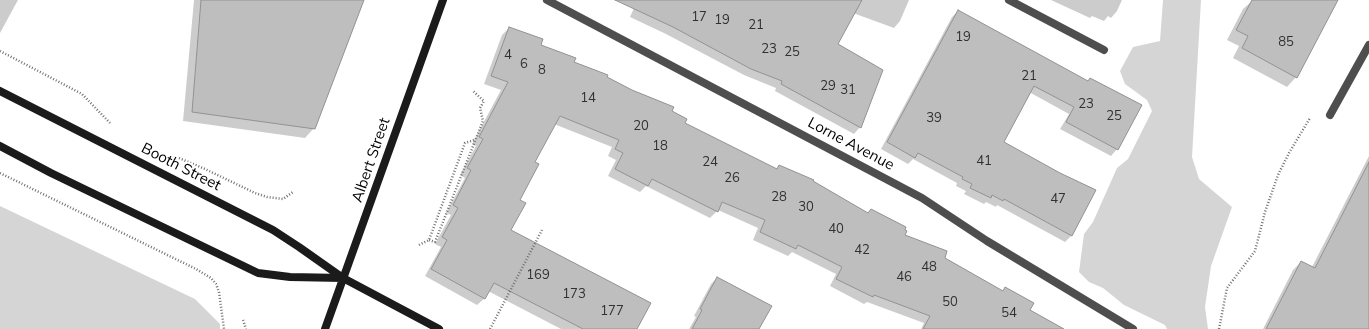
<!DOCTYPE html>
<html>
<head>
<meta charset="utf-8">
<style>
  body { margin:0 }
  canvas { display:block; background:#fff }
</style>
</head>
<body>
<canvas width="1369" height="329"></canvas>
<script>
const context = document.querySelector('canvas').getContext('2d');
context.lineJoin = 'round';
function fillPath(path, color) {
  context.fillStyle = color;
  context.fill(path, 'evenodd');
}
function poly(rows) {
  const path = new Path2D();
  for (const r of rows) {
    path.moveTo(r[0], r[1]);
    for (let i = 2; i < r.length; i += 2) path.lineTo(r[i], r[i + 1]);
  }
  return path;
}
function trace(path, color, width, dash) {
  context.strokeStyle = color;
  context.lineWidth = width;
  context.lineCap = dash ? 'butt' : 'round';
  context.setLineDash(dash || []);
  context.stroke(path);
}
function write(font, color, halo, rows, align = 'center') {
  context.font = font + ' Mulish,sans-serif';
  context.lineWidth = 4;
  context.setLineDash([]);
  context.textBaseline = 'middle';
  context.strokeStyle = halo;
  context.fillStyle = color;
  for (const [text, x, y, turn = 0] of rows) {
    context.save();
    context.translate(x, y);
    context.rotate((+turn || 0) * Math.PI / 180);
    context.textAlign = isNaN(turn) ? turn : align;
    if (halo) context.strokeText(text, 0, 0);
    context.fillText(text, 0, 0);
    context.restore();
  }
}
const green = poly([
  [1163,0,1201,0,1192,157,1199,179,1232,207,1211,266,1205,307,1208,329,1167,329,1165,325,1124,305,1103,288,1089,282,1079,272,1084,234,1093,222,1117,168,1128,159,1152,111,1147,100,1125,84,1120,71,1133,47,1160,41],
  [0,206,195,299,220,324,220,329,0,329]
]);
const shadow = poly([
  [0,0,18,0,0,33],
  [194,0,363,0,314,128,305,138,183,121],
  [620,0,909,0,900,21,894,28,853,13,836,45,860,127,854,134,775,91,776,88,744,75,666,34,630,17,634,8],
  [1051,0,1122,0,1117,11,1111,18,1108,16,1104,21,1092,16,1090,18],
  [1253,0,1337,0,1296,77,1287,87,1233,58,1239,46,1227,40,1243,9],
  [958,11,1087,82,1117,149,1111,156,1060,129,1069,114,1029,92,1002,142,1060,174,1095,191,1071,236,1065,242,997,205,996,207,986,202,984,204,964,194,966,191,956,186,957,183,913,159,908,164,881,149,952,17],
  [509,28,540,46,606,78,671,112,684,124,776,169,779,166,812,182,903,236,1002,292,1005,289,1028,310,1062,329,921,329,924,323,867,302,864,304,830,286,836,274,792,252,788,256,753,240,758,228,718,210,710,218,646,186,640,192,608,176,616,160,608,156,612,147,554,124,534,162,518,201,510,231,636,329,561,329,488,291,485,298,477,305,425,276,441,247,435,244,451,215,446,213,465,178,460,175,476,146,472,144,501,90,484,84,502,35],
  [1369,156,1369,329,1263,329,1293,270,1301,262,1312,267],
  [717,278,758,329,689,329,696,317,694,316,711,284]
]);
const building = poly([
  [201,0,364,0,315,129,192,112,201,0],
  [615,0,862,0,838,44,883,70,861,128,781,84,782,81,751,69,673,27,615,0],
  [1252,0,1338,0,1297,78,1242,48,1248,36,1236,30,1252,0],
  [958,10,1088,81,1090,78,1142,105,1118,150,1066,122,1074,107,1034,86,1004,142,1060,173,1096,190,1072,236,1004,199,1003,201,992,195,991,198,970,188,972,184,962,179,963,177,918,153,915,158,887,142,958,10],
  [509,27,543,39,541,45,576,58,574,62,608,75,607,77,632,90,674,107,672,111,687,119,685,123,777,169,779,165,814,180,813,181,868,213,871,209,906,227,905,230,907,231,905,235,947,251,945,258,1003,291,1005,287,1034,303,1030,310,1064,329,923,329,930,316,874,295,873,297,836,279,842,267,798,245,796,249,760,232,765,220,722,202,718,212,652,179,648,186,615,169,623,153,615,149,619,140,560,116,535,162,539,164,520,200,526,203,511,230,651,303,637,329,583,329,494,283,485,299,431,269,447,240,442,237,458,208,453,205,471,170,467,168,483,139,479,137,508,82,491,76,509,27],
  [1369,162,1369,329,1266,329,1301,261,1315,268,1369,162],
  [717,277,772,306,759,329,692,329,702,310,700,309,717,277]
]);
const path = poly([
  [0,51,82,94,110,123],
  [179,158,205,169,255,193,267,197,283,199,293,192],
  [0,173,196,269,211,278,216,284,219,292,224,329],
  [429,240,435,242,483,121,480,108,484,101,473,91],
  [419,245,429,240,465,143,474,140],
  [243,320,246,329],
  [490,329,542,230],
  [1219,329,1227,288,1255,251,1265,212,1278,175,1289,153,1310,118]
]);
const street = poly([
  [547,0,922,198,987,241,1133,329],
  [1009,0,1104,50],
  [1330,115,1369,45]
]);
const secondary = poly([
  [0,91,273,230,299,247,343,278,439,329],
  [0,146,51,173,258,273,290,277,343,278],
  [325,329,443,0]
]);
const numberNames = [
  ["17",699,17],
  ["19",722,20],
  ["21",756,25],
  ["19",963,37],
  ["85",1286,42],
  ["23",769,49],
  ["25",792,52],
  ["4",508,55],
  ["6",524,64],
  ["8",542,70],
  ["21",1029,76],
  ["29",828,86],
  ["31",848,90],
  ["14",588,98],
  ["23",1086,104],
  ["25",1114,116],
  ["39",934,118],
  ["20",641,126],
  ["18",660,146],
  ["41",984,161],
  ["24",710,162],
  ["26",732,178],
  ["28",779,197],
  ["47",1058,199],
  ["30",806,207],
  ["40",836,229],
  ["42",862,250],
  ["48",929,267],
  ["169",538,275],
  ["46",904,277],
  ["173",574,294],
  ["50",950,302],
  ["177",612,311],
  ["54",1009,313]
];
const streetNames = [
  ["Lorne Avenue",851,144,28],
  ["Albert Street",371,160,-71],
  ["Booth Street",181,167,27]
];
fillPath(green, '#d5d5d5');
fillPath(shadow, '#0003');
fillPath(building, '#bebebe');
trace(building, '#929292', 1);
trace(path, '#707070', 2.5, [1, 2]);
trace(street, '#4e4e4e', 8);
trace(secondary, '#1b1b1b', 8);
write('13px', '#303030', null, numberNames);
write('15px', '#000', '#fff', streetNames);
</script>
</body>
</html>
